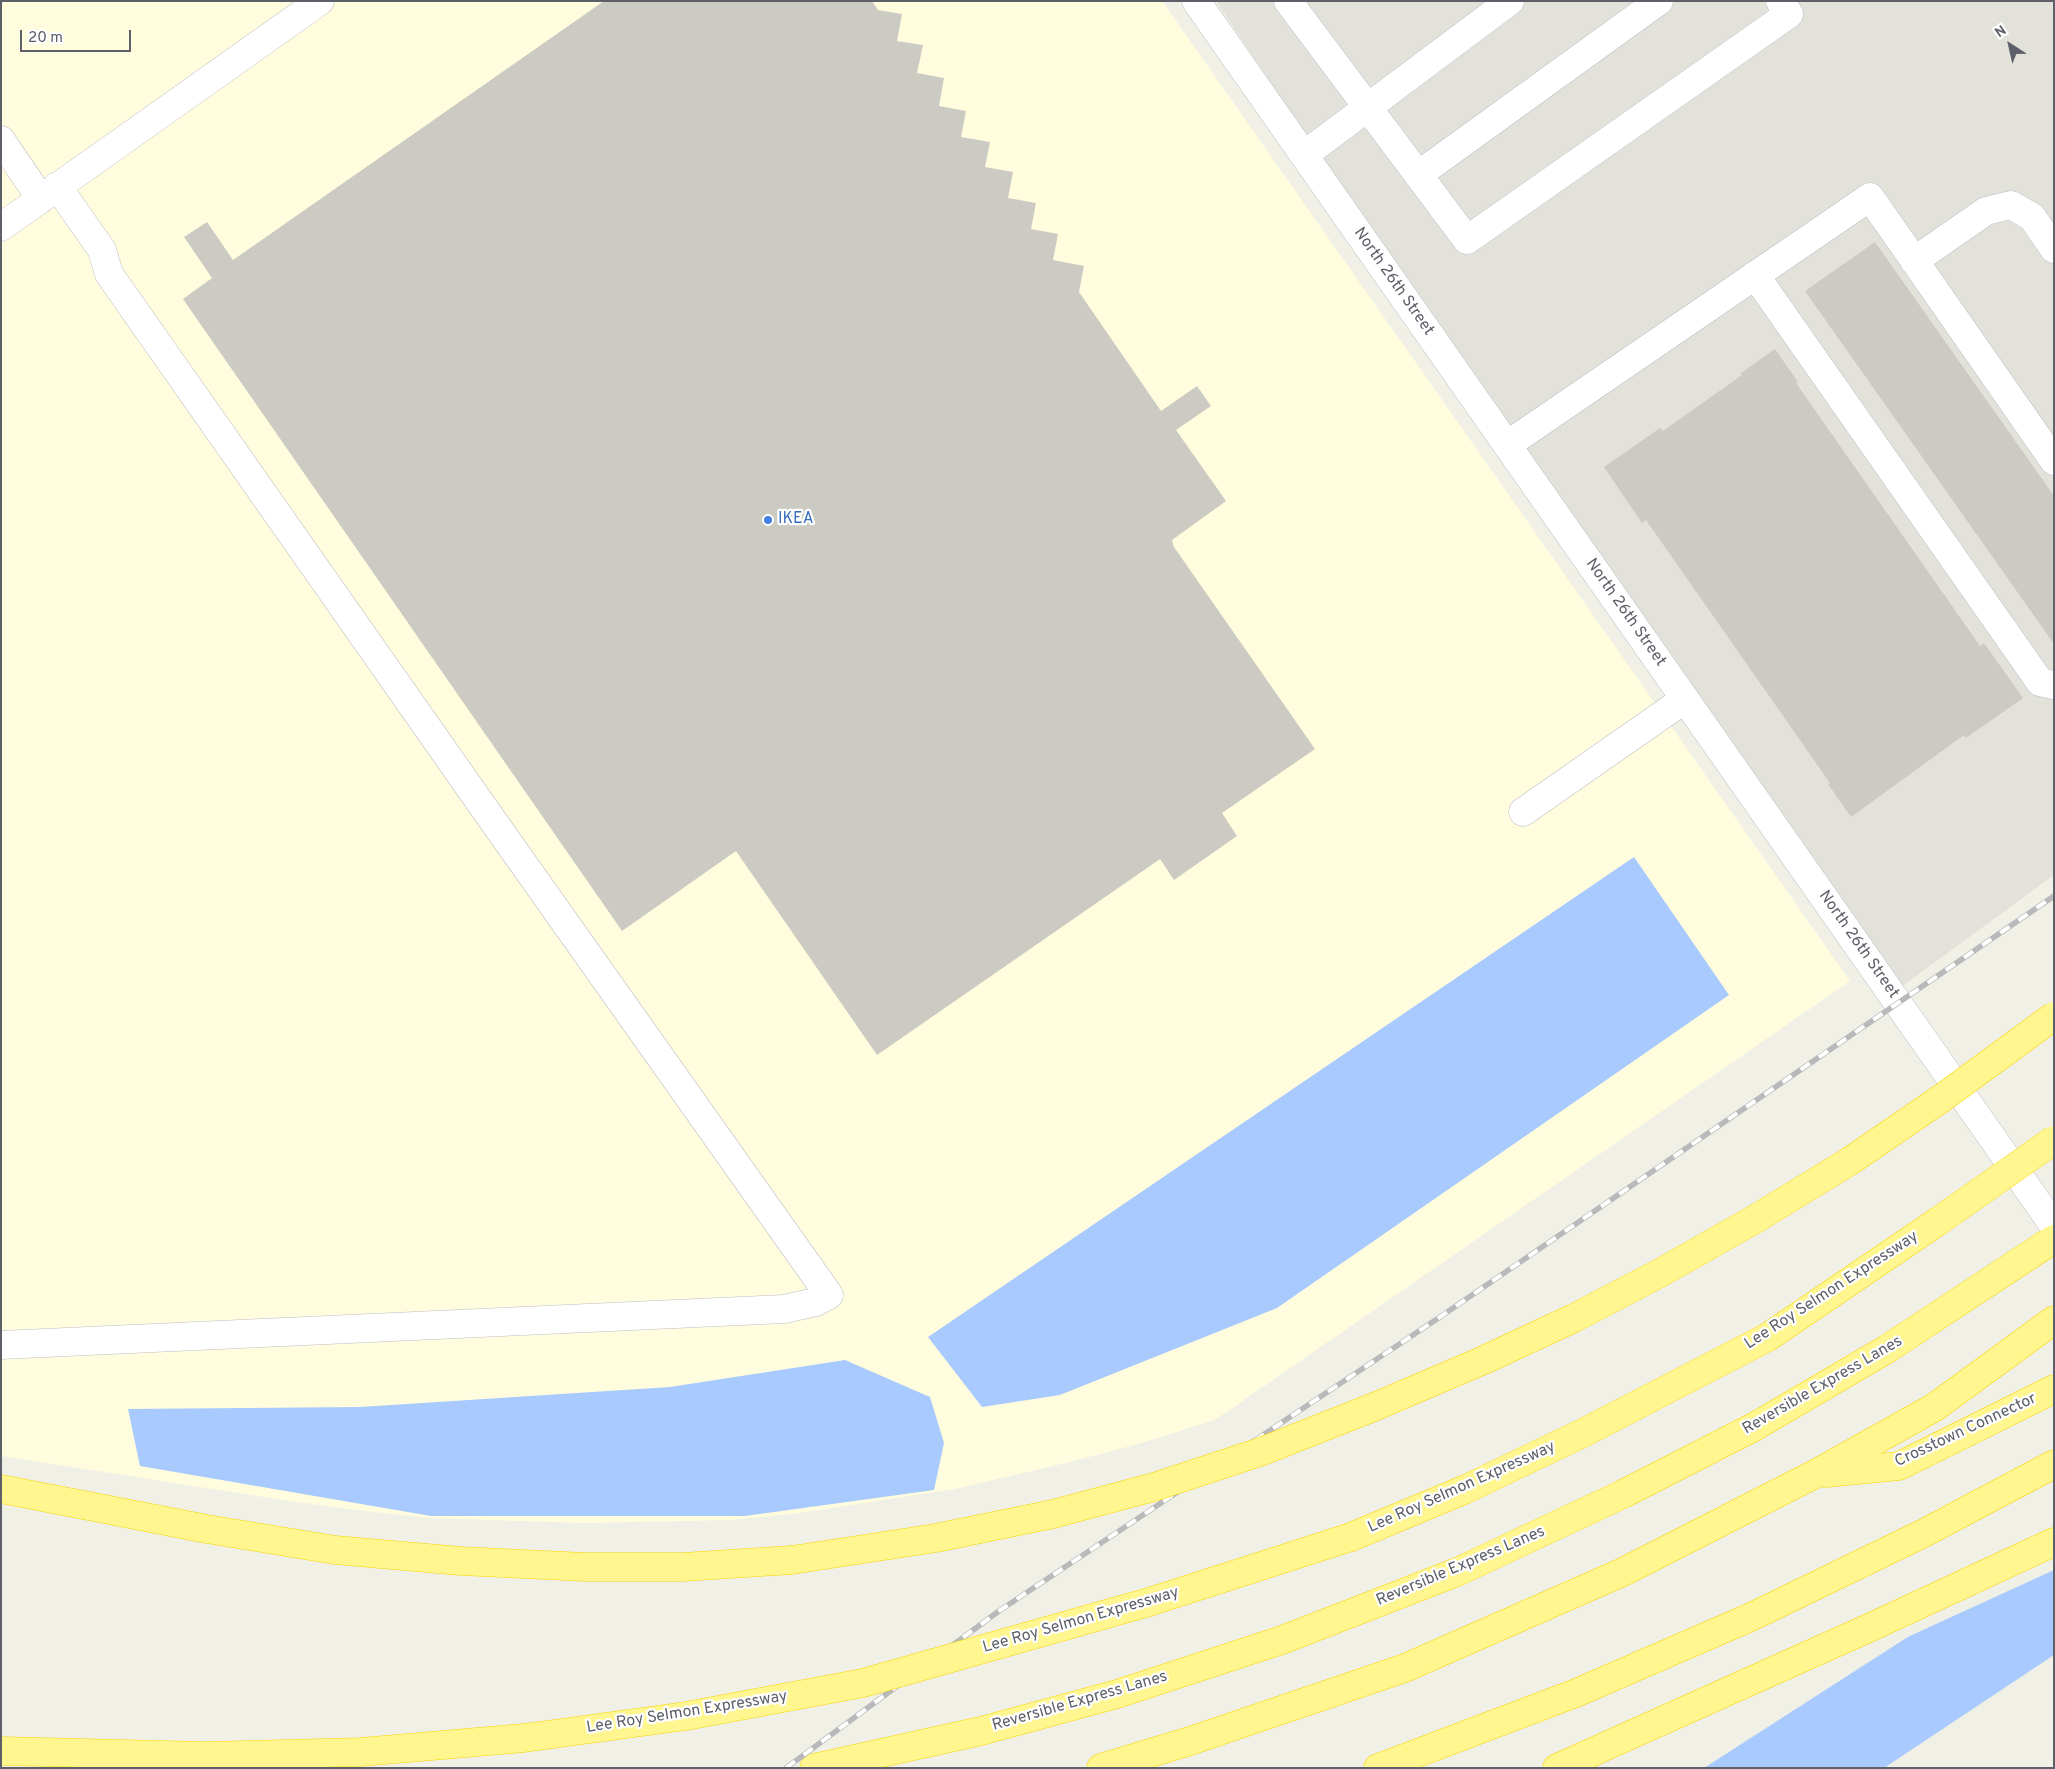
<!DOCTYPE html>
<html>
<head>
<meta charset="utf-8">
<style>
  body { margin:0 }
  #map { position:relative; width:2055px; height:1769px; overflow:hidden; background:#f1f0e6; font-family:Overpass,sans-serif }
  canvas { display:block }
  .frame { position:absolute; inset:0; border:2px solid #5d6068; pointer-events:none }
  .north { position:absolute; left:1985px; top:20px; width:50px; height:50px; -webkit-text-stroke:4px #fff; paint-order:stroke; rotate:325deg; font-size:14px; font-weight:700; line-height:20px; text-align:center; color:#5d6068 }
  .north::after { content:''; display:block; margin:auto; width:18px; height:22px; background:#5d6068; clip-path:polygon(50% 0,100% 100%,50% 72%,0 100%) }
  .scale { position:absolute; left:20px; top:30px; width:111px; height:22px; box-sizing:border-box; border:2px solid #5d6068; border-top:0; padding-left:6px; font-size:15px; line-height:18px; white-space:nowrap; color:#5d6068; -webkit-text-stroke:4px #fff; paint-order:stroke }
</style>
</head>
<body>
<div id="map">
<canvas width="2055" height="1769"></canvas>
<div class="frame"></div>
<div class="north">N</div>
<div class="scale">20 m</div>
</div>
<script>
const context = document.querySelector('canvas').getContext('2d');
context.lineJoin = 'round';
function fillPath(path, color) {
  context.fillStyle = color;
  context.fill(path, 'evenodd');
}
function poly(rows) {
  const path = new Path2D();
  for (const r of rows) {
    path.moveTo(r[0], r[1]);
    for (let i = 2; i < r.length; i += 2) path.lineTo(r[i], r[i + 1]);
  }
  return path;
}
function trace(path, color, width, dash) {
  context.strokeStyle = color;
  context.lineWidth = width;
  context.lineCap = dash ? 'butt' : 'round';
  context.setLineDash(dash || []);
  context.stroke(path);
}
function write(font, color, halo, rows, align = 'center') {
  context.font = font + ' Overpass,sans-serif';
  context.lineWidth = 4.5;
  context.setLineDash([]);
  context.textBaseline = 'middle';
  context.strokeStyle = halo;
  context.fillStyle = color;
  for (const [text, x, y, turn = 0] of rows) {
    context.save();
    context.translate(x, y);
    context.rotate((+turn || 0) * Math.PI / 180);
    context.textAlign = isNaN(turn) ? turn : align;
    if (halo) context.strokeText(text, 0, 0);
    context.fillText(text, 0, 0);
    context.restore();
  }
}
const commercial = poly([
  [1,1,1162,1,1850,981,1215,1420,1138,1444,1074,1461,955,1489,792,1514,730,1520,583,1523,429,1518,364,1511,290,1501,1,1456]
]);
const industrial = poly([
  [1216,1,2054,1,2054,875,1893,993,1354,207]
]);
const water = poly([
  [1634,857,1729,995,1277,1308,1060,1395,982,1407,928,1337],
  [845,1360,930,1397,944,1443,934,1490,745,1516,431,1516,140,1466,128,1409,360,1407,670,1387],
  [2054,1543,2054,1655,1884,1768,1704,1768]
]);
const pier = poly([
  [2054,1540,2054,1570,1888,1646,2052,1541]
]);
const building = poly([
  [604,1,872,1,878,10,902,14,897,41,923,45,917,73,944,78,939,106,966,111,961,137,990,142,985,167,1013,172,1008,198,1036,203,1031,229,1058,234,1053,260,1084,266,1079,292,1161,411,1197,386,1211,406,1176,430,1226,501,1172,540,1174,547,1315,749,1222,813,1237,836,1174,880,1160,859,877,1055,736,851,622,931,183,299,212,278,184,237,207,222,233,260],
  [1875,242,2054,496,2054,644,1805,291],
  [1775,349,1798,382,1796,383,1980,646,1984,643,2023,698,1966,738,1964,735,1851,817,1828,784,1830,783,1646,520,1642,523,1604,467,1660,428,1663,431,1742,375,1741,373]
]);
const minor = poly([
  [1196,1,2054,1226],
  [1288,1,1467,240,1789,14,1780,1],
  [1,140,41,199],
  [1304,155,1510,1],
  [1418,175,1659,1],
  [1,227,320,1],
  [1914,261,1986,211,2011,205,2032,217,2054,249],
  [1755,275,2040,682,2054,685],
  [1507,445,1870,197,2054,461],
  [1523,812,1685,699],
  [1,1345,784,1309,816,1302,829,1295,491,818,109,274,102,250,57,186]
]);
const highway = poly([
  [1826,1473,1899,1466,2054,1389],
  [1,1489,207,1529,335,1550,461,1561,585,1567,683,1567,792,1560],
  [1351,1537,1466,1489,1583,1433,1768,1337,1937,1222],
  [814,1768,981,1731,1117,1694,1282,1640,1457,1572,1623,1494,1754,1427,1887,1349,2054,1239],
  [1101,1768,1190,1741,1405,1668,1623,1572,1817,1473,1935,1407,2054,1320],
  [1378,1768,1576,1693,1751,1617,1924,1533,2054,1464],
  [1557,1768,1871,1627,2054,1542]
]);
const rail = poly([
  [786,1768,999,1611,1440,1317,2054,896]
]);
const highwayBridge = poly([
  [1937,1222,2054,1140],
  [792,1560,936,1538,1053,1514,1154,1487,1260,1452,1374,1407,1484,1360,1574,1318,1660,1273,1757,1218,1850,1161,1942,1098,2054,1016],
  [1,1751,206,1756,361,1752,524,1738,686,1716,863,1683,1149,1602,1351,1537]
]);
const markers = [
  [768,520,5,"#3f7fe0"]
];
const streetNames = [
  ["North 26th Street",1393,282,55],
  ["North 26th Street",1625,613,55],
  ["North 26th Street",1858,945,55],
  ["Lee Roy Selmon Expressway",1832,1291,-33],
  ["Reversible Express Lanes",1823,1386,-30],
  ["Crosstown Connector",1966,1431,-25],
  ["Lee Roy Selmon Expressway",1462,1488,-24],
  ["Reversible Express Lanes",1461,1567,-23],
  ["Lee Roy Selmon Expressway",1081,1621,-16],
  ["Reversible Express Lanes",1080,1702,-16],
  ["Lee Roy Selmon Expressway",687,1713,-9]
];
const shopNames = [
  ["IKEA",778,520]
];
fillPath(commercial, '#fffddd');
fillPath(industrial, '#e2e2da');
fillPath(water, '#a8caff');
fillPath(pier, '#f1f0e6');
fillPath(building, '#cccbc3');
trace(minor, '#bdbec5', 29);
trace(highway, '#f7d400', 29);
trace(minor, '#fff', 28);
trace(highway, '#fff68f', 28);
trace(rail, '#b9b9bb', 5.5);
trace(rail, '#fff', 4, [11]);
trace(highwayBridge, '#f7d400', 29, []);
trace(highwayBridge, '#fff68f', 28);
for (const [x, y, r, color] of markers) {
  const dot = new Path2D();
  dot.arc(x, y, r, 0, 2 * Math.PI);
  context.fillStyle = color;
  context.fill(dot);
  trace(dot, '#fff', 2);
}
write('16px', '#5d6068', '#fff', streetNames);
write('16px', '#366cbe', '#fff', shopNames, 'left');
</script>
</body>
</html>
